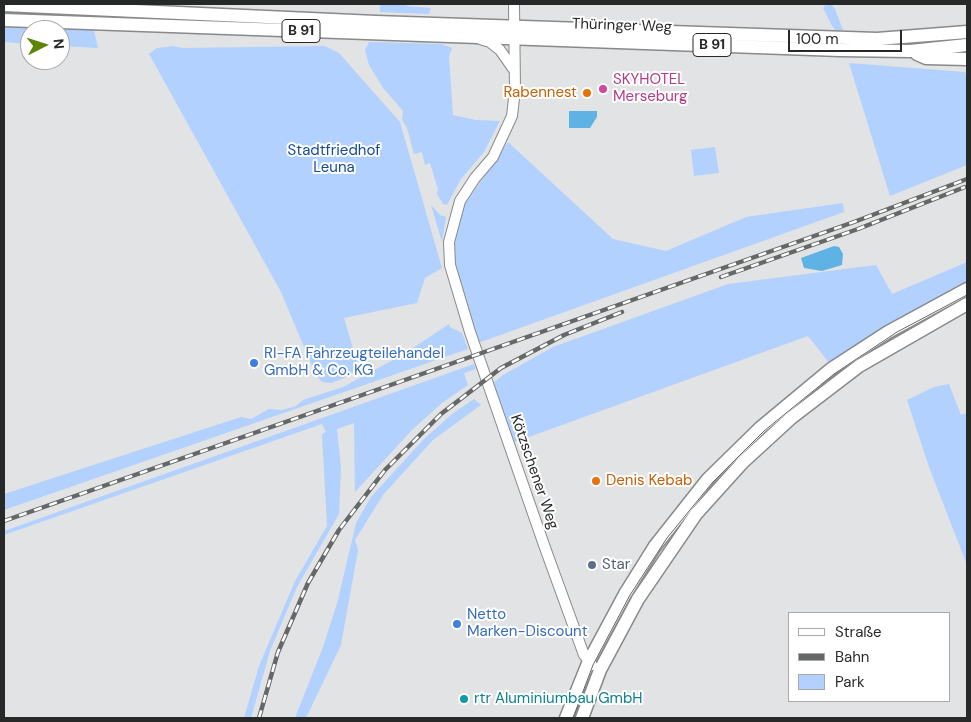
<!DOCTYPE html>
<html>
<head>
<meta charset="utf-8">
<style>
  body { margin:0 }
  #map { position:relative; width:971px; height:722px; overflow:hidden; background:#e2e3e4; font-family:"DM Sans",sans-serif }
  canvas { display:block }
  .frame { position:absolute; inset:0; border:5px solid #272828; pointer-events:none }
  .legend { position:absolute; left:788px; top:612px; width:162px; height:90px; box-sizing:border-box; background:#fff; border:1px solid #a9a9a9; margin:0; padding:6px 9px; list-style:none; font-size:15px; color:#272828 }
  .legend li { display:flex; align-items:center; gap:10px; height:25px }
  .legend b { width:25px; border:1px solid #a9a9a9 }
  .north { position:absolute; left:20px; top:20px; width:50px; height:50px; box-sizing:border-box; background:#fff; border:1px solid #a9a9a9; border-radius:50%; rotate:85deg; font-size:14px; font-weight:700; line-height:20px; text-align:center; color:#272828 }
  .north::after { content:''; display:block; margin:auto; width:18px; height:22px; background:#5f8405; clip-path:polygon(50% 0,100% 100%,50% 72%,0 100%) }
  .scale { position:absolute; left:788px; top:30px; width:114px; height:22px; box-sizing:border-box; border:2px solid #272828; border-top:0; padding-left:6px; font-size:15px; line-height:18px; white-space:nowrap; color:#272828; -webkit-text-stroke:4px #fff; paint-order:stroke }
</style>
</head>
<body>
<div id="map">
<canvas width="971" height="722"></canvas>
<div class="frame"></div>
<ul class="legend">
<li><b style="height:6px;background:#fff"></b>Straße</li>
<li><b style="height:6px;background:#666767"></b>Bahn</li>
<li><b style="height:14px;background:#b2d1fe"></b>Park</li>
</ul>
<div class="north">N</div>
<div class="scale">100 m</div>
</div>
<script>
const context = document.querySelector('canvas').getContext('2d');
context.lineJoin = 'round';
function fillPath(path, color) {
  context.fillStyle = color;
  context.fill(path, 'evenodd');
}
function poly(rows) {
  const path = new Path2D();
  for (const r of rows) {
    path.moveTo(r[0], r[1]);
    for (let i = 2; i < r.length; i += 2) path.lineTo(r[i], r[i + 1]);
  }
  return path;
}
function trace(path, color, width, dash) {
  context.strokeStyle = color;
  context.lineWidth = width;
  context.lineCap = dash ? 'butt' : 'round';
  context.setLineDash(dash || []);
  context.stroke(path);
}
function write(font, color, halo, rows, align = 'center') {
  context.font = font + ' "DM Sans",sans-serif';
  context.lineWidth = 4;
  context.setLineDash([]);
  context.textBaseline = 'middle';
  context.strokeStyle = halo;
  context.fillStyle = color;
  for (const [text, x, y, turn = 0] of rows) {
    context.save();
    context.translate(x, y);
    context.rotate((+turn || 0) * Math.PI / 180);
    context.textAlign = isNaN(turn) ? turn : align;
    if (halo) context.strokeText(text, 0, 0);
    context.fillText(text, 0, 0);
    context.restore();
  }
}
const green = poly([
  [4,4,88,4,98,48,60,46,60,30,30,30,30,44,4,42],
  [380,4,406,4,407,6,431,8,429,14,380,12],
  [826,4,831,4,835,9,843,30,835,30,832,26,823,8],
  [369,42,441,44,452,48,449,57,453,115,476,120,500,121,484,152,461,179,447,205,443,204,437,194,438,189,430,163,425,165,422,152,414,154,407,128,402,120,403,111,383,88,369,65,365,50],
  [173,46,182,48,325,46,339,53,400,122,442,268,425,278,417,303,344,318,359,369,344,378,331,383,322,382,315,373,281,292,149,54,157,48],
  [849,63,965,72,967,77,967,165,890,196],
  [508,142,613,239,666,251,746,217,843,203,844,212,478,343,456,271,454,242,457,223,463,207],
  [715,147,719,173,694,176,691,150],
  [431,205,440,215,446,217,442,242],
  [967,262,967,285,830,364,808,336,515,442,512,439,493,386,493,383,503,375,553,347,728,284,876,265,892,294],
  [449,324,450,327,462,333,468,349,4,510,4,494,241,417,251,419,269,409,282,410,296,406,303,400,343,387,404,354],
  [474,364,476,369,464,373,468,385,442,403,412,430,355,492,354,423,337,429,341,467,339,514,297,587,270,651,251,718,244,718,259,666,295,581,327,526,322,434,326,432,322,424,4,535,4,531],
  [949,384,961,415,967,413,967,565,929,467,907,400,934,387],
  [474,399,481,405,433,440,383,495,355,540,358,550,341,645,306,718,295,718,323,647,338,600,356,523,371,497,423,440,452,414]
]);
const water = poly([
  [569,111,597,111,597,117,590,128,569,128],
  [834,246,839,247,843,254,842,265,822,271,804,268,801,258]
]);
const minor = poly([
  [514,4,515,89,512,116,493,157,475,178,460,201,449,242,450,265,470,332,544,545,584,655,592,665],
  [480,39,490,42,500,50,514,70]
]);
const major = poly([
  [4,5,376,22,877,39,967,32],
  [4,20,840,50,910,51,967,45],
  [917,54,926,58,967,59],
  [566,718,589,661,625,594,655,546,708,479,760,428,831,369,888,332,967,289],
  [582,718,600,670,638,599,696,514,743,462,791,418,859,366,967,304]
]);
const tram = poly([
  [573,718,593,665,630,595,667,538,712,483,764,431,834,374,897,332,967,295]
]);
const rail = poly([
  [721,277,858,229,965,187],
  [4,521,854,222,967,179],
  [259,718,278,652,308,583,339,530,385,470,441,414,501,368,564,335,622,312]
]);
const markers = [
  [603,89,5,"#d1479c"],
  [587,93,5,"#e8710a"],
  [254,363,5,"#3f7fe0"],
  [596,481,5,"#e8710a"],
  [592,565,5,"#5c6f8a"],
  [457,624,5,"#3f7fe0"],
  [464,699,5,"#0f9aa8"]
];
const shields = [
  [301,31,38],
  [712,45,38]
];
const shieldNames = [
  ["B 91",301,31],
  ["B 91",712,45]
];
const streetNames = [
  ["Thüringer Weg",622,26,2],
  ["Kötzschener Weg",534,472,71]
];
const hotelNames = [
  ["SKYHOTEL",613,80],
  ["Merseburg",613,97]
];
const foodNames = [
  ["Rabennest",577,93],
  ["Denis Kebab",606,481,"left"]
];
const parkNames = [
  ["Stadtfriedhof",334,151],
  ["Leuna",334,168]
];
const shopNames = [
  ["RI-FA Fahrzeugteilehandel",264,354],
  ["GmbH & Co. KG",264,371],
  ["Netto",467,615],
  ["Marken-Discount",467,632]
];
const serviceNames = [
  ["Star",602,565]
];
const cultureNames = [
  ["rtr Aluminiumbau GmbH",474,699]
];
fillPath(green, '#b2d1fe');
fillPath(water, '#5fb3e4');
trace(minor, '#88898a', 12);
trace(major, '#88898a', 15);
trace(minor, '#fff', 10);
trace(major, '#fff', 12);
trace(tram, '#666767', 1);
trace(rail, '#666767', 4.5);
trace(rail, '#fff', 2.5, [8]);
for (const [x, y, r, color] of markers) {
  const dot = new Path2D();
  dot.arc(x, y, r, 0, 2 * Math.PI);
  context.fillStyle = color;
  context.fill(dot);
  trace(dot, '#fff', 2);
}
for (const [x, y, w] of shields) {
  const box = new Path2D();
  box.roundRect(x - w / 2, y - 11.5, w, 23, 4);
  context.fillStyle = '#fff';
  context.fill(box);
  trace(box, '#272828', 1);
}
write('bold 14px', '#272828', null, shieldNames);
write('15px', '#272828', '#fff', streetNames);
write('15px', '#b23c85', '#fff', hotelNames, 'left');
write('15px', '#c56008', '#fff', foodNames, 'right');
write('15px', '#124996', '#fff', parkNames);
write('15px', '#366cbe', '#fff', shopNames, 'left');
write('15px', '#4e5e75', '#fff', serviceNames, 'left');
write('15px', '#0d838f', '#fff', cultureNames, 'left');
</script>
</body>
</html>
